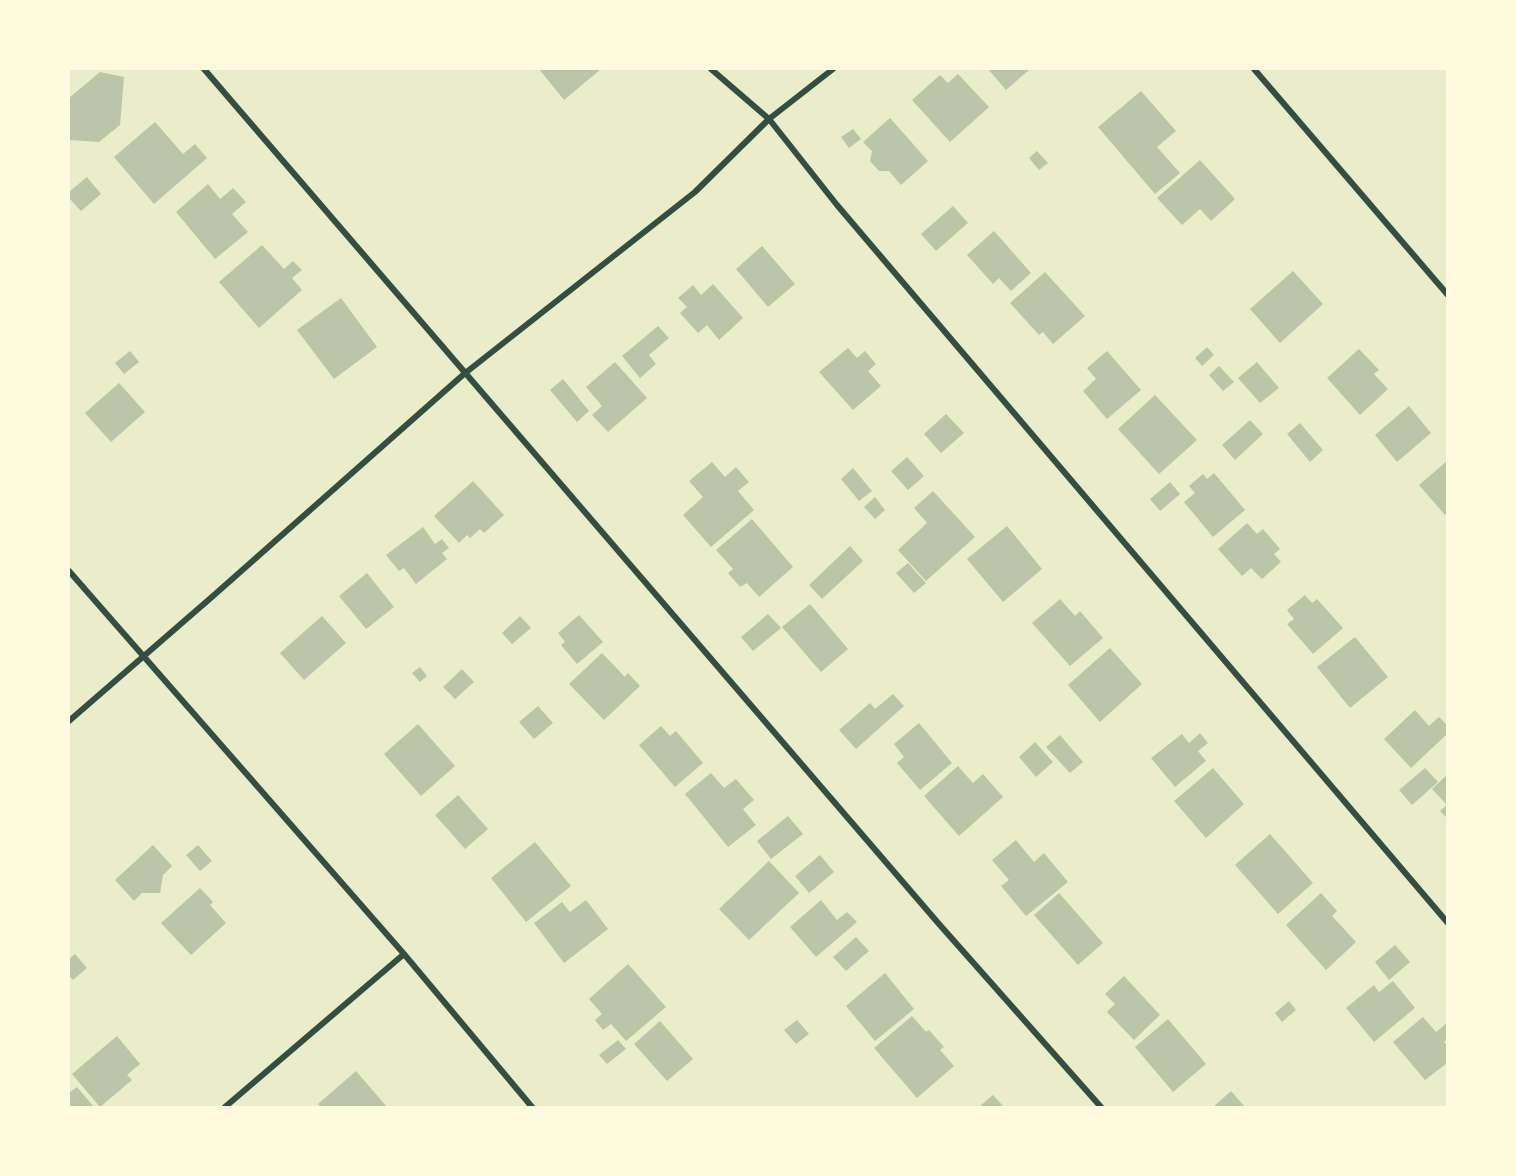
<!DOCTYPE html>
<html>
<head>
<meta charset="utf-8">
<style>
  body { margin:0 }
  #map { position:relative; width:1516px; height:1176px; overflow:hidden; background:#e9edc9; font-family:"Nunito Sans",sans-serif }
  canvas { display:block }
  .frame { position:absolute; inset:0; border:70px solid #fefae0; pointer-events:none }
</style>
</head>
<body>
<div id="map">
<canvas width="1516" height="1176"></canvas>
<div class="frame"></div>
</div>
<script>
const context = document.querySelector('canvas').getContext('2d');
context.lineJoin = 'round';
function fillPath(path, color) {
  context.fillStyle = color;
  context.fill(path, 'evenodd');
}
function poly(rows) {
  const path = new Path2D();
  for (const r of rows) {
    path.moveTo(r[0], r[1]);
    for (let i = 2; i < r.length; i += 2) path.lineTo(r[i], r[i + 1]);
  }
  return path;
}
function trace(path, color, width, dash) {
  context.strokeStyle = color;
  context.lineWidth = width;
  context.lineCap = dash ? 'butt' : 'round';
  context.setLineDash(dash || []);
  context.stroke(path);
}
const building = poly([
  [539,69,601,69,564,100],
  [988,69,1030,69,1006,90],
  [100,72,124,77,120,125,99,142,69,140,69,98],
  [958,74,989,107,950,142,912,100,940,75,948,83],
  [1141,91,1176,131,1157,147,1180,173,1155,194,1098,127],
  [890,118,928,161,901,185,889,171,879,171,870,161,872,151,863,142],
  [155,122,183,154,195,144,207,158,154,204,114,157],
  [853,129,861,139,849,148,841,137],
  [1037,151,1048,163,1039,170,1029,158],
  [1200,160,1235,199,1211,221,1200,209,1182,225,1157,198],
  [87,177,101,194,81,211,69,198,69,192],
  [208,184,220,199,233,188,246,202,232,214,248,232,215,259,176,212],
  [953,206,968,223,936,251,921,234],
  [994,231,1031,273,1011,291,999,278,993,284,967,255],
  [262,245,284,269,293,261,302,270,292,278,302,290,259,328,219,282],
  [762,246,795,284,768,307,736,269],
  [1293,271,1323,304,1280,343,1250,309],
  [1045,272,1085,316,1053,344,1043,332,1039,335,1010,303],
  [713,284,743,318,719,340,707,325,698,333,680,313,687,307,678,298,693,285,701,295],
  [341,298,377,347,334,379,297,330],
  [658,326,669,338,649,355,656,364,640,378,622,356],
  [1207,347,1214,355,1202,366,1195,358],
  [848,348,857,358,865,351,876,364,868,371,881,386,853,410,819,372],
  [1359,349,1379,370,1374,374,1388,389,1360,415,1327,378],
  [130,351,139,362,124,374,115,363],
  [1107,351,1141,390,1107,419,1083,391,1096,379,1087,368],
  [615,362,647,398,608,432,592,415,602,406,586,387],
  [1257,362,1279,388,1260,403,1238,378],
  [1219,366,1234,382,1223,391,1209,375],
  [563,379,589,411,577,422,550,390],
  [119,383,145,412,111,442,85,413],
  [1155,395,1197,440,1159,474,1118,429],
  [1409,406,1431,433,1397,462,1375,435],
  [946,414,964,433,941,453,924,434],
  [1250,420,1263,434,1235,460,1222,445],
  [1300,423,1323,450,1310,462,1287,434],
  [907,457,924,476,908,490,891,471],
  [1447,461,1447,513,1445,515,1419,485],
  [712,462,725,477,736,467,749,482,738,491,754,510,711,547,683,515,703,497,689,481],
  [853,468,872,491,859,501,841,479],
  [1214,473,1245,510,1213,537,1184,502,1195,493,1189,486,1203,474,1207,479],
  [473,481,504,515,484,533,480,529,470,538,467,535,459,543,434,516],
  [1170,482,1180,494,1160,511,1150,499],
  [933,491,975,537,926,581,898,550,927,523,914,508],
  [875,497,885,510,875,519,864,507],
  [752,519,793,567,759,597,747,583,740,587,728,573,733,569,716,550],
  [1247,523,1257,534,1263,529,1280,549,1274,554,1281,562,1262,579,1251,568,1242,576,1218,549],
  [1007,526,1042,569,1003,602,967,559],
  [423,527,435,544,442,539,449,548,442,553,447,559,416,584,404,568,399,571,386,555],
  [850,546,863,561,822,599,809,585],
  [908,563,926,583,914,593,896,573],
  [367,573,394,607,366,629,339,596],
  [1305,595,1312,603,1317,599,1343,628,1313,654,1287,624,1294,619,1287,610],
  [1060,599,1075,616,1080,611,1103,638,1070,666,1032,623],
  [810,604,848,649,821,672,782,627],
  [768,614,781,628,753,651,741,637],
  [579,615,603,642,577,664,561,645,565,642,558,633],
  [322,616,346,643,304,680,280,653],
  [520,616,531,628,512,644,502,633],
  [1355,637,1388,677,1350,708,1317,667],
  [1110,648,1142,684,1100,722,1068,685],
  [602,653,625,677,628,673,640,686,604,720,569,684],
  [420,667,427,676,420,682,412,673],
  [462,669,474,682,455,699,443,687],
  [893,694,904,706,856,749,839,730,870,703,875,709],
  [538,706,553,723,534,739,519,722],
  [1415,710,1429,726,1439,717,1447,725,1447,734,1411,768,1384,739],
  [919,723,952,763,920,790,897,763,904,757,894,744],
  [418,724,455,766,421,796,384,754],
  [661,726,670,736,676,731,703,763,675,787,639,745],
  [1200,733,1208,743,1198,751,1206,761,1175,787,1151,758,1182,734,1189,743],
  [1060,735,1083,762,1070,773,1046,747],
  [1035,742,1053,762,1036,777,1019,757],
  [958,766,973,783,983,774,1003,797,959,836,924,796],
  [1213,768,1244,804,1206,838,1174,801],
  [1425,768,1438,782,1412,805,1399,790],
  [711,773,724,788,736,779,754,800,743,809,756,825,728,847,685,794],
  [1447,775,1447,818,1440,811,1447,805,1432,789],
  [458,795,488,829,465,849,435,815],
  [788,816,803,834,771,859,757,841],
  [1270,834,1313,883,1278,914,1235,865],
  [1016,840,1034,862,1044,853,1068,882,1026,916,1001,886,1009,880,992,860],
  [535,842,571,886,526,922,491,878],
  [153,845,172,866,163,875,160,893,142,893,134,901,115,880],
  [198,845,212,861,200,871,186,855],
  [820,855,834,872,809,893,795,876],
  [769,861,799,893,749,940,719,909],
  [200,888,213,902,210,905,226,923,191,955,161,923],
  [1059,893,1103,943,1078,965,1034,915],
  [1321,893,1337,911,1332,916,1356,942,1326,970,1286,925],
  [586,900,608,929,564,963,534,923,562,902,570,912],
  [821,900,837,920,847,912,857,922,816,957,790,927],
  [856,937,869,951,846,971,833,957],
  [1395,945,1410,962,1389,980,1375,962],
  [75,954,87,968,73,980,69,976,69,959],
  [628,964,666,1007,626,1041,611,1024,603,1030,595,1020,602,1014,589,999],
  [885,973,914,1009,875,1041,846,1006],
  [1124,976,1160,1015,1134,1040,1107,1012,1115,1004,1105,994],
  [1393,981,1415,1008,1374,1042,1346,1008,1374,985,1379,992],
  [1289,1001,1296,1010,1282,1022,1275,1013],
  [912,1016,926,1032,929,1030,944,1047,940,1050,954,1066,917,1098,874,1048],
  [1423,1017,1436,1032,1447,1023,1447,1039,1444,1042,1447,1045,1447,1063,1425,1080,1393,1042],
  [1168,1019,1206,1064,1173,1092,1135,1047],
  [797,1020,809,1034,796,1044,784,1030],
  [660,1021,693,1059,667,1081,634,1044],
  [117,1036,140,1064,127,1075,132,1080,100,1107,72,1074],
  [618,1040,626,1049,607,1064,599,1055],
  [356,1071,387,1107,321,1107,318,1104],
  [77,1087,94,1107,69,1107,69,1093],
  [1231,1091,1245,1107,1213,1107],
  [993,1095,1004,1107,979,1107]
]);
const minor = poly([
  [204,69,939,924,1101,1107],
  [711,69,769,119,837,205,1447,922],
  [1254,69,1447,294],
  [69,571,404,954,532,1107],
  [69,721,213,596,464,374,695,192,769,119,833,69],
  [225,1107,404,954]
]);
fillPath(building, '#bcc5a7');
trace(minor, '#344e41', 6);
</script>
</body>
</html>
